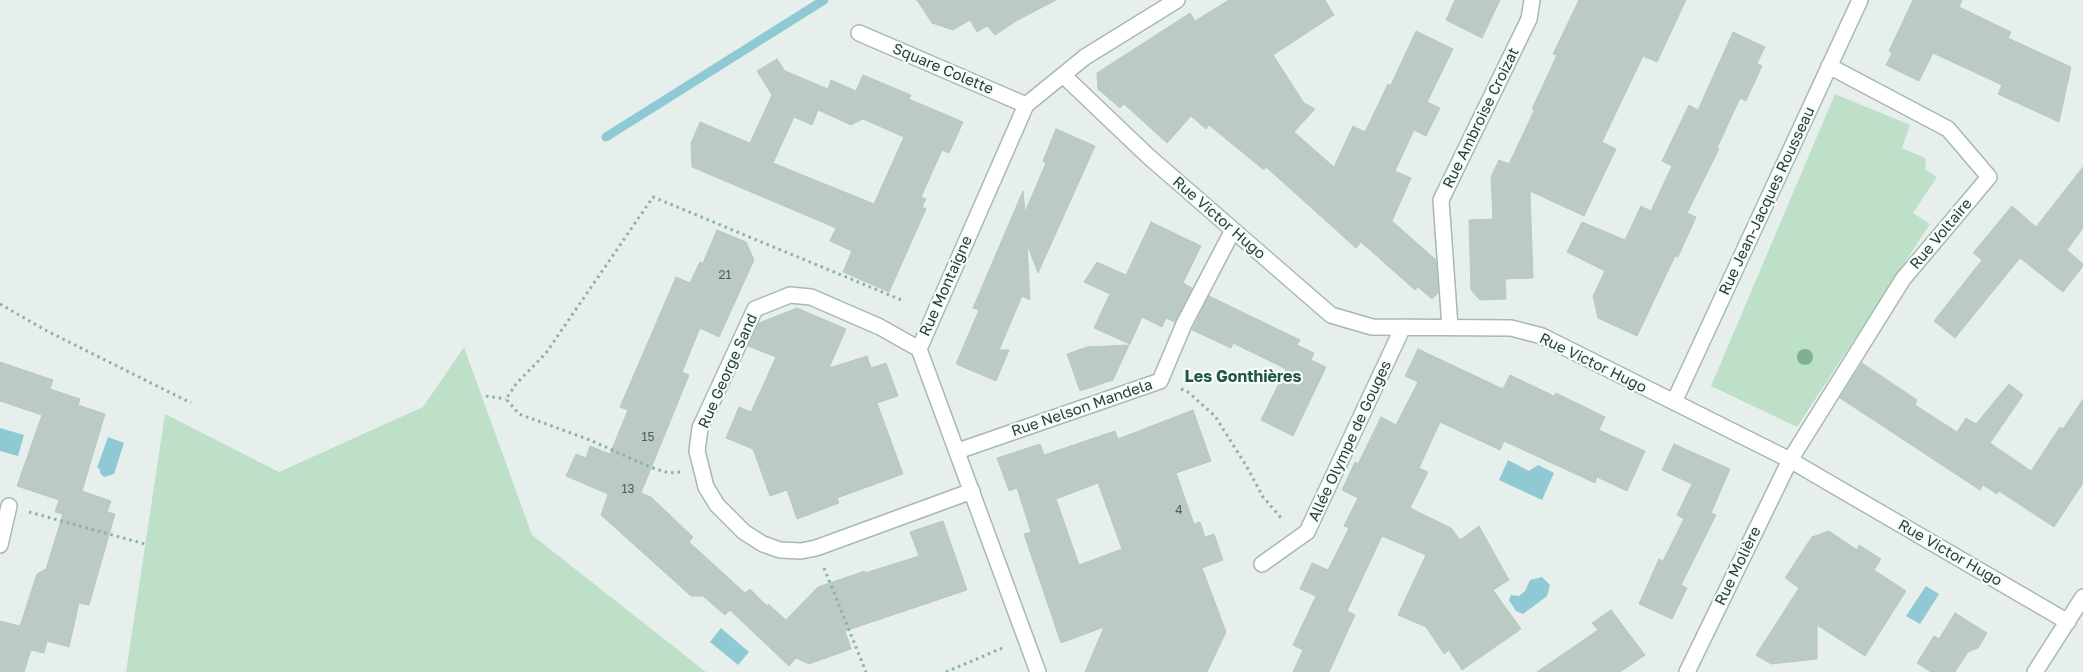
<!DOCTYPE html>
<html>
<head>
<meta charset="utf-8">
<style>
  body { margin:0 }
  canvas { display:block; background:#e6efeb }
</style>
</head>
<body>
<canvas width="2083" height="672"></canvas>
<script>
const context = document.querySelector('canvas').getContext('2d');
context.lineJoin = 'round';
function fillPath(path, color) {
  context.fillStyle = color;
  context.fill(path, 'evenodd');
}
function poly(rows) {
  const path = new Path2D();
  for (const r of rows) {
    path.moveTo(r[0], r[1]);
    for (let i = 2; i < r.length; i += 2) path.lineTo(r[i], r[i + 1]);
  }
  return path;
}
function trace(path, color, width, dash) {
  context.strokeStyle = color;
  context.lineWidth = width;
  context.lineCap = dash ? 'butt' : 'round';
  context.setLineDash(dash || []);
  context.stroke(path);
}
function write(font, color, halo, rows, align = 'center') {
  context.font = font + ' "Golos Text",sans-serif';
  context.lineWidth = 4.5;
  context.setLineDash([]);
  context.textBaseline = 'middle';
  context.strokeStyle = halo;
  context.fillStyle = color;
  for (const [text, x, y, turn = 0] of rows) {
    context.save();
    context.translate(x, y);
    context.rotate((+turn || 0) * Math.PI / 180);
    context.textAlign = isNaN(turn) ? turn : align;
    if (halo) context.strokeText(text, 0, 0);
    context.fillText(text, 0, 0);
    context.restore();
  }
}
const green = poly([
  [1835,94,1910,125,1902,148,1925,158,1926,170,1937,177,1913,213,1930,224,1797,427,1711,386],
  [464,347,532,535,706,672,126,672,165,414,279,472,423,407]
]);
const water = poly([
  [0,428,24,435,18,456,0,451],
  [108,437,124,443,114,474,104,477,100,473,100,469,97,468],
  [1508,460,1529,471,1538,465,1554,473,1542,500,1499,480],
  [1542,577,1550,585,1547,596,1523,614,1516,611,1509,600,1511,595,1519,596,1525,591,1530,580],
  [1926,586,1939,594,1920,624,1906,616],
  [721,628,749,652,738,665,710,642]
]);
const stream = poly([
  [606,137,824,0]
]);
const building = poly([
  [917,0,1056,0,1016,21,995,35,987,26,977,32,970,20,953,30,932,23,917,0],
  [1229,0,1325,0,1334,15,1273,55,1304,103,1315,109,1294,132,1334,167,1353,126,1365,132,1388,84,1391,85,1416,31,1453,49,1427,102,1440,108,1426,136,1414,130,1395,171,1411,178,1392,221,1436,260,1438,293,1432,299,1418,287,1415,290,1361,242,1356,248,1266,167,1264,170,1209,125,1206,129,1191,116,1167,143,1124,104,1120,108,1098,89,1097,73,1190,13,1195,21,1229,0],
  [1455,0,1500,0,1482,38,1446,20,1455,0],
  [1579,0,1686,0,1657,62,1643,56,1602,142,1616,149,1584,216,1530,191,1533,278,1505,279,1506,299,1480,300,1471,290,1469,220,1493,219,1491,177,1499,160,1509,164,1534,111,1532,109,1557,55,1553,54,1579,0],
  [1913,0,1962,0,1959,7,2011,32,2008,38,2071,67,2059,122,1998,94,2002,85,1933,53,1919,81,1886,65,1892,53,1889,51,1913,0],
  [1733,32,1765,47,1757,63,1762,66,1746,101,1740,98,1717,148,1719,149,1687,213,1696,217,1678,257,1675,256,1637,336,1598,318,1593,296,1605,271,1567,252,1582,222,1625,240,1641,206,1651,211,1672,166,1662,161,1689,105,1698,110,1733,32],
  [777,59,785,71,828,89,831,80,856,91,863,75,911,95,909,99,963,122,949,153,942,150,921,197,926,199,922,207,926,209,889,292,843,272,852,251,830,241,836,228,692,167,691,143,700,122,750,143,772,95,757,71,777,59],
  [818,110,851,125,863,119,904,137,874,204,773,163,794,117,812,125,818,110],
  [1056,129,1095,146,1038,273,1027,244,1030,300,1022,296,999,350,1009,350,996,381,956,364,979,310,973,308,1023,191,1025,212,1046,163,1043,161,1056,129],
  [2083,167,2083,228,2067,250,2083,264,2083,266,2063,292,2020,258,1955,338,1934,321,1982,260,1973,253,2012,206,2036,227,2083,167],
  [1151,222,1201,246,1183,283,1192,288,1175,322,1166,318,1162,327,1142,317,1130,344,1094,328,1110,294,1084,282,1097,262,1126,275,1151,222],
  [717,230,746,242,754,260,719,337,700,328,682,372,689,375,641,493,651,497,693,537,689,542,745,593,750,589,767,606,768,604,786,620,818,587,865,571,865,573,919,556,910,532,943,521,967,590,845,631,851,649,809,664,796,658,789,666,730,610,725,615,703,596,691,596,601,515,608,494,566,476,576,454,586,458,590,446,610,454,628,410,620,407,676,277,690,283,700,262,703,263,717,230],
  [1209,296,1300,340,1297,345,1314,353,1311,360,1326,367,1293,436,1261,420,1286,369,1233,343,1231,348,1192,330,1209,296],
  [797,308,846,329,829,368,867,356,871,368,886,363,898,396,877,403,903,474,837,498,839,503,797,519,787,490,770,496,753,449,726,438,739,407,751,412,776,357,748,346,759,323,797,308],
  [1129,345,1113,380,1080,391,1067,354,1087,347,1129,345],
  [1418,349,1503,389,1510,375,1554,396,1556,393,1605,417,1599,430,1645,451,1627,491,1597,477,1595,483,1504,441,1500,450,1440,422,1419,468,1428,472,1410,508,1451,528,1460,540,1479,526,1509,580,1493,590,1521,629,1462,670,1449,650,1444,654,1426,627,1398,615,1426,555,1382,536,1347,611,1355,615,1329,672,1293,672,1303,650,1293,645,1316,596,1300,589,1312,563,1328,570,1349,528,1344,526,1358,498,1342,490,1355,462,1358,464,1381,417,1396,425,1418,382,1405,376,1418,349],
  [0,362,53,380,50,389,80,399,78,405,105,414,82,491,111,501,107,512,115,514,89,605,79,603,69,647,47,641,44,653,31,650,24,672,0,672,0,621,20,626,37,574,46,569,63,514,55,512,59,500,17,486,42,415,0,401,0,362],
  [1862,363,1917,400,1915,405,1957,432,1966,418,1976,424,2009,384,2023,395,1990,443,2031,471,2060,427,2063,429,2083,399,2083,483,2054,527,1999,491,1997,494,1983,485,1980,490,1840,398,1862,363],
  [1193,410,1211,461,1176,473,1194,524,1200,522,1205,537,1214,534,1223,560,1202,568,1226,632,1207,672,1085,672,1104,627,1061,643,1024,534,1031,532,1017,488,1009,491,997,458,1040,444,1044,455,1115,431,1118,439,1193,410],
  [1098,483,1122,549,1079,565,1056,499,1098,483],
  [1674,444,1730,469,1711,513,1716,515,1681,585,1687,588,1672,619,1639,604,1659,559,1663,561,1684,519,1677,515,1692,484,1662,470,1674,444],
  [1829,531,1857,550,1859,545,1881,559,1874,570,1906,591,1865,656,1817,625,1817,659,1771,664,1756,655,1799,588,1785,578,1812,537,1829,531],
  [1611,610,1645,655,1620,672,1537,672,1598,630,1592,623,1611,610],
  [1955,613,1987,633,1978,648,1968,652,1955,672,1931,672,1917,663,1934,636,1939,639,1955,613]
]);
const path = poly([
  [0,304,47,331,191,403],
  [1181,389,1188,392,1215,416,1247,467,1263,497,1283,520],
  [486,396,506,399],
  [680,472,669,473,650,467,590,440,519,414,506,399,516,384,546,353,653,197,904,301],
  [29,512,145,544],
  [824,568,866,672],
  [946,672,1005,647]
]);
const minor = poly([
  [859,33,1026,105],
  [1063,75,1148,156,1331,315,1372,327,1511,328,1542,336,1790,460,2068,622],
  [1450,327,1441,200,1529,19,1532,0],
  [919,349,880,327,811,297,790,295,755,309,700,428,697,451,706,487,717,505,744,532,763,544,780,550,801,551,816,548,972,491],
  [1674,402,1860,0],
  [958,451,1160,381,1184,324,1233,230],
  [0,545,9,506],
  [1262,564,1307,532,1403,327],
  [1038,672,919,349,1026,105,1085,57,1177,0],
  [1687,672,1790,460,1903,279,1989,177,1948,129,1829,66],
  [2035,672,2083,597]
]);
const trees = [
  [1805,357]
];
const numberNames = [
  ["21",725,275],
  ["15",648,437],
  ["13",628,489],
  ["4",1179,510]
];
const streetNames = [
  ["Square Colette",943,69,23],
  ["Rue Ambroise Croizat",1481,118,-64],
  ["Rue Jean-Jacques Rousseau",1767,201,-65],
  ["Rue Victor Hugo",1219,218,41],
  ["Rue Voltaire",1941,234,-50],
  ["Rue Montaigne",946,286,-66],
  ["Rue Victor Hugo",1593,363,26],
  ["Rue George Sand",728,371,-66],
  ["Rue Nelson Mandela",1082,408,-19],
  ["Allée Olympe de Gouges",1350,441,-65],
  ["Rue Victor Hugo",1950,553,30],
  ["Rue Molière",1738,566,-64]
];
const neighbourhoodNames = [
  ["Les Gonthières",1243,377]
];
fillPath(green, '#bfe0c8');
fillPath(water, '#8ec9d4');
trace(stream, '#8ec9d4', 9);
fillPath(building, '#bbcac4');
trace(building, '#b8c9c2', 1);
trace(minor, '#a8b8b2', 18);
trace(path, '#86b3a5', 3, [2.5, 4]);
trace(minor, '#fff', 15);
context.fillStyle = '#80af93';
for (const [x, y] of trees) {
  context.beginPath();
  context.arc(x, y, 8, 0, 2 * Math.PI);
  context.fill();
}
write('12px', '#4a645c', null, numberNames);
write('15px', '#24423a', '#f7fbf9', streetNames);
write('bold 16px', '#1f5548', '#f7fbf9', neighbourhoodNames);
</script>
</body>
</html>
